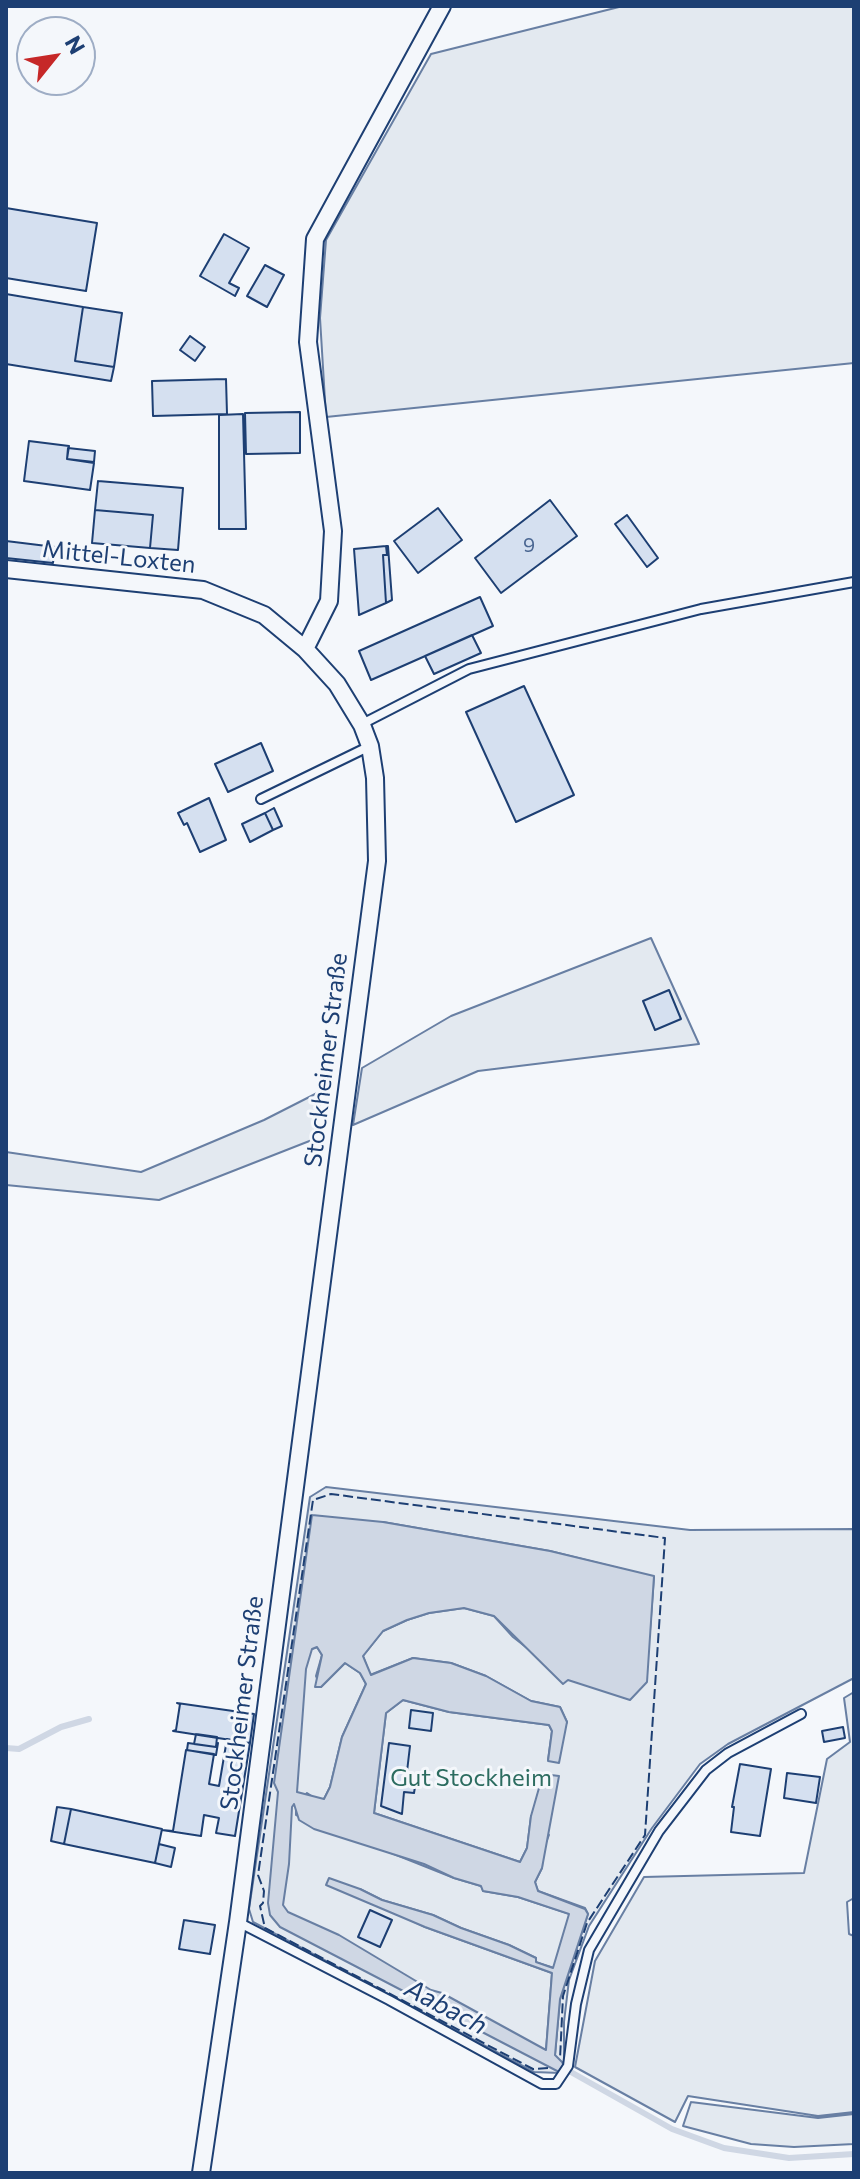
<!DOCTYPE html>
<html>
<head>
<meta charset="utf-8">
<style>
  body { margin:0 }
  #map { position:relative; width:860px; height:2179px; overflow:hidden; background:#f4f7fb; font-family:Commissioner,sans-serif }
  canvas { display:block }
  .frame { position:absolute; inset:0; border:8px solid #1d3f73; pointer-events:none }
  .north { position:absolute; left:16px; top:16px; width:80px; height:80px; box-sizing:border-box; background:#f4f7fb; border:2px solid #9eadc5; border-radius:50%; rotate:60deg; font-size:22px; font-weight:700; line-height:32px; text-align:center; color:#1d3f73 }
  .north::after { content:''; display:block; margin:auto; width:28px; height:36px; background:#c62828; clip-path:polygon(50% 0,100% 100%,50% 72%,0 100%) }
</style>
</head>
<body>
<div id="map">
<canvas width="860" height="2179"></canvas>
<div class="frame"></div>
<div class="north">N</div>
</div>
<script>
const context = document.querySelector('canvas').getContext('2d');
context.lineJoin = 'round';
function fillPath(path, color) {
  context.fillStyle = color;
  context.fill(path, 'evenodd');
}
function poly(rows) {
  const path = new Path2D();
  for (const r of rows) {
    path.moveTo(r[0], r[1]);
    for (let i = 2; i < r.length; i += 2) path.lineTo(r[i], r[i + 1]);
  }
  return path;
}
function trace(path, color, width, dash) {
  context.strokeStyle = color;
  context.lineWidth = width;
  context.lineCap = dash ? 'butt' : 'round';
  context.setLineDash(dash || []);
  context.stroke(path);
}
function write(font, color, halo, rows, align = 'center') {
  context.font = font + ' Commissioner,sans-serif';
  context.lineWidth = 6;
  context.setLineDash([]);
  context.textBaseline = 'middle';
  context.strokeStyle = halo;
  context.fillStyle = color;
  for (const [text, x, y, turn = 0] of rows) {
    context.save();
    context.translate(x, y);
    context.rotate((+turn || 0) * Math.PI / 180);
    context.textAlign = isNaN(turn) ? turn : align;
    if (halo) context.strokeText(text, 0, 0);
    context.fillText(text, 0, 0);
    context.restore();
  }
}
const green = poly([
  [623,6,854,6,854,363,326,417,320,318,326,240,431,54,623,6],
  [651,938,699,1044,478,1071,353,1125,362,1068,451,1016,651,938],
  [323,1090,312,1140,159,1200,6,1185,6,1152,141,1172,264,1120,323,1090],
  [326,1487,690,1530,854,1529,854,1678,728,1744,700,1764,652,1828,589,1926,569,1980,564,2022,564,2063,560,2073,534,2072,253,1922,249,1909,310,1497,326,1487],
  [383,1522,550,1551,654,1577,650,1631,568,1680,513,1637,494,1616,464,1608,429,1613,407,1620,383,1631,363,1656,370,1675,413,1658,451,1663,486,1676,531,1701,560,1707,567,1722,548,1760,552,1731,549,1725,449,1712,403,1700,386,1713,374,1813,520,1862,527,1848,531,1816,549,1835,543,1850,542,1868,535,1882,538,1891,585,1908,588,1914,560,1999,555,2055,546,2050,552,1973,425,1927,388,1909,360,1889,382,1900,433,1915,461,1928,509,1945,536,1958,535,1962,554,1968,570,1914,518,1897,483,1891,481,1886,454,1878,296,1815,296,1806,307,1793,316,1799,324,1799,330,1787,342,1737,366,1684,360,1673,345,1663,321,1687,316,1676,322,1655,317,1647,312,1649,383,1522],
  [854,1692,854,1898,847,1902,849,1934,854,1936,854,2112,818,2116,688,2096,675,2122,575,2067,595,1961,644,1877,804,1873,827,1759,850,1742,844,1698,854,1692],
  [691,2102,818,2118,854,2114,854,2144,794,2147,751,2144,683,2126,691,2102]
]);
const water = poly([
  [312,1515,383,1522,550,1551,654,1576,647,1682,630,1700,568,1680,563,1684,494,1616,464,1608,429,1613,407,1620,383,1631,363,1656,371,1675,413,1658,451,1663,486,1676,531,1701,560,1707,567,1722,559,1763,548,1761,552,1731,549,1725,449,1712,403,1700,386,1713,374,1813,520,1862,527,1848,531,1816,543,1774,559,1776,542,1868,535,1882,538,1891,585,1909,588,1914,560,1999,555,2055,563,2063,559,2072,280,1927,270,1915,268,1903,278,1792,274,1783,312,1515],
  [317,1647,322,1655,315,1687,321,1687,345,1663,360,1673,366,1684,342,1737,330,1787,324,1799,297,1792,306,1669,312,1649,317,1647],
  [294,1804,299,1820,314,1829,424,1864,454,1878,481,1886,483,1891,518,1897,569,1914,553,1968,536,1962,536,1958,509,1945,461,1928,433,1915,382,1900,360,1889,329,1878,326,1885,425,1927,552,1973,546,2050,442,1993,431,1990,339,1935,288,1912,283,1905,289,1864,292,1807,294,1804]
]);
const stream = poly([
  [6,1748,19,1749,61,1727,89,1719],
  [562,2067,672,2129,724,2148,789,2158,854,2154]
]);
const building = poly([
  [6,208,97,223,86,291,6,278,6,208],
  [224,234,249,248,229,283,239,288,235,296,200,276,224,234],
  [265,265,284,275,267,307,247,296,265,265],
  [6,294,83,307,75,361,114,367,111,381,6,364,6,294],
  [83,307,122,313,114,367,75,361,83,307],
  [190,336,205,347,195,361,180,350,190,336],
  [226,379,227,414,153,416,152,381,226,379],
  [300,412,300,453,246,454,245,413,300,412],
  [243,414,246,529,219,529,219,415,243,414],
  [29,441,69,446,67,459,94,463,90,490,24,481,29,441],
  [68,448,95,451,94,462,67,459,68,448],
  [98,481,183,488,178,550,150,548,153,515,95,510,98,481],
  [550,500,577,536,501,593,475,558,550,500],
  [438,508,462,540,418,573,394,541,438,508],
  [95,510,153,515,150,548,92,543,95,510],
  [627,515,658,558,647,567,615,524,627,515],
  [6,541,55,547,53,563,6,558,6,541],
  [386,546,387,555,383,555,386,603,359,615,354,549,386,546],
  [386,546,388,546,392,600,386,603,383,555,387,555,386,546],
  [480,597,493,626,371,680,359,651,480,597],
  [472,635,481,653,434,674,425,656,472,635],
  [524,686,574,795,516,822,466,712,524,686],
  [261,743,273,771,228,792,215,764,261,743],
  [209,798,226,840,200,852,187,823,184,825,178,813,209,798],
  [274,808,282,826,273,830,265,813,274,808],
  [265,813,273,830,250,842,242,824,265,813],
  [669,990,681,1019,655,1030,643,1001,669,990],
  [177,1703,254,1714,250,1743,173,1731,176,1730,180,1704,177,1703],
  [411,1710,433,1713,431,1731,409,1728,411,1710],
  [843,1727,845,1738,824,1742,822,1731,843,1727],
  [196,1734,217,1737,216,1747,194,1744,196,1734],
  [227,1739,250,1743,235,1836,216,1833,219,1818,204,1815,201,1836,162,1830,173,1831,186,1750,214,1754,209,1784,219,1786,227,1739],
  [188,1743,216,1747,218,1743,216,1755,187,1750,188,1743],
  [389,1743,410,1746,406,1780,416,1781,414,1793,404,1792,402,1814,381,1806,389,1743],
  [740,1764,771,1769,760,1836,731,1832,734,1807,732,1807,740,1764],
  [787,1773,820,1777,816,1803,784,1798,787,1773],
  [57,1807,71,1809,64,1844,51,1841,57,1807],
  [71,1809,162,1829,155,1863,64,1844,71,1809],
  [159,1844,175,1848,171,1867,155,1863,159,1844],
  [370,1910,392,1920,380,1947,358,1937,370,1910],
  [184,1920,215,1925,210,1954,179,1949,184,1920]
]);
const service = poly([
  [362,724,469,669,701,609,854,582],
  [261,799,370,746],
  [238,1922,389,2000,542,2084,556,2084,568,2066,576,2004,589,1950,659,1831,706,1770,728,1753,801,1714]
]);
const minor = poly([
  [6,569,203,590,264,615,305,649,337,684,362,725,370,746,375,778,377,861,238,1922,201,2173],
  [305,649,329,601,333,531,308,342,315,239,442,6]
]);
const fence = poly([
  [548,2068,533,2069,265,1928,260,1906,263,1903,264,1891,258,1875,313,1500,331,1494,665,1538,645,1835,587,1923,563,1996,560,2059]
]);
const numberNames = [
  ["9",529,545]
];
const streetNames = [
  ["Mittel-Loxten",119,557,6],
  ["Stockheimer Straße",326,1060,-83],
  ["Stockheimer Straße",242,1703,-83]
];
const parkNames = [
  ["Gut Stockheim",471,1778]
];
const waterNames = [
  ["Aabach",446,2007,28]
];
fillPath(green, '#e3e9f0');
trace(green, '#687fa3', 2);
fillPath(water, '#cfd7e4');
trace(water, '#687fa3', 2);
trace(stream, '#cfd7e4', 6);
fillPath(building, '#d5e0f0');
trace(building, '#1d3f73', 2);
trace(service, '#1d3f73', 12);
trace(minor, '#1d3f73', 20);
trace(service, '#f4f7fb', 8);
trace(minor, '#f4f7fb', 16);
trace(fence, '#1d3f73', 2, [10, 4]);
write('20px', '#4b6792', null, numberNames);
write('24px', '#1d3f73', '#f4f7fb', streetNames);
write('24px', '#2c6c60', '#f4f7fb', parkNames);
write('italic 26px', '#1d3f73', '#f4f7fb', waterNames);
</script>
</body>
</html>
